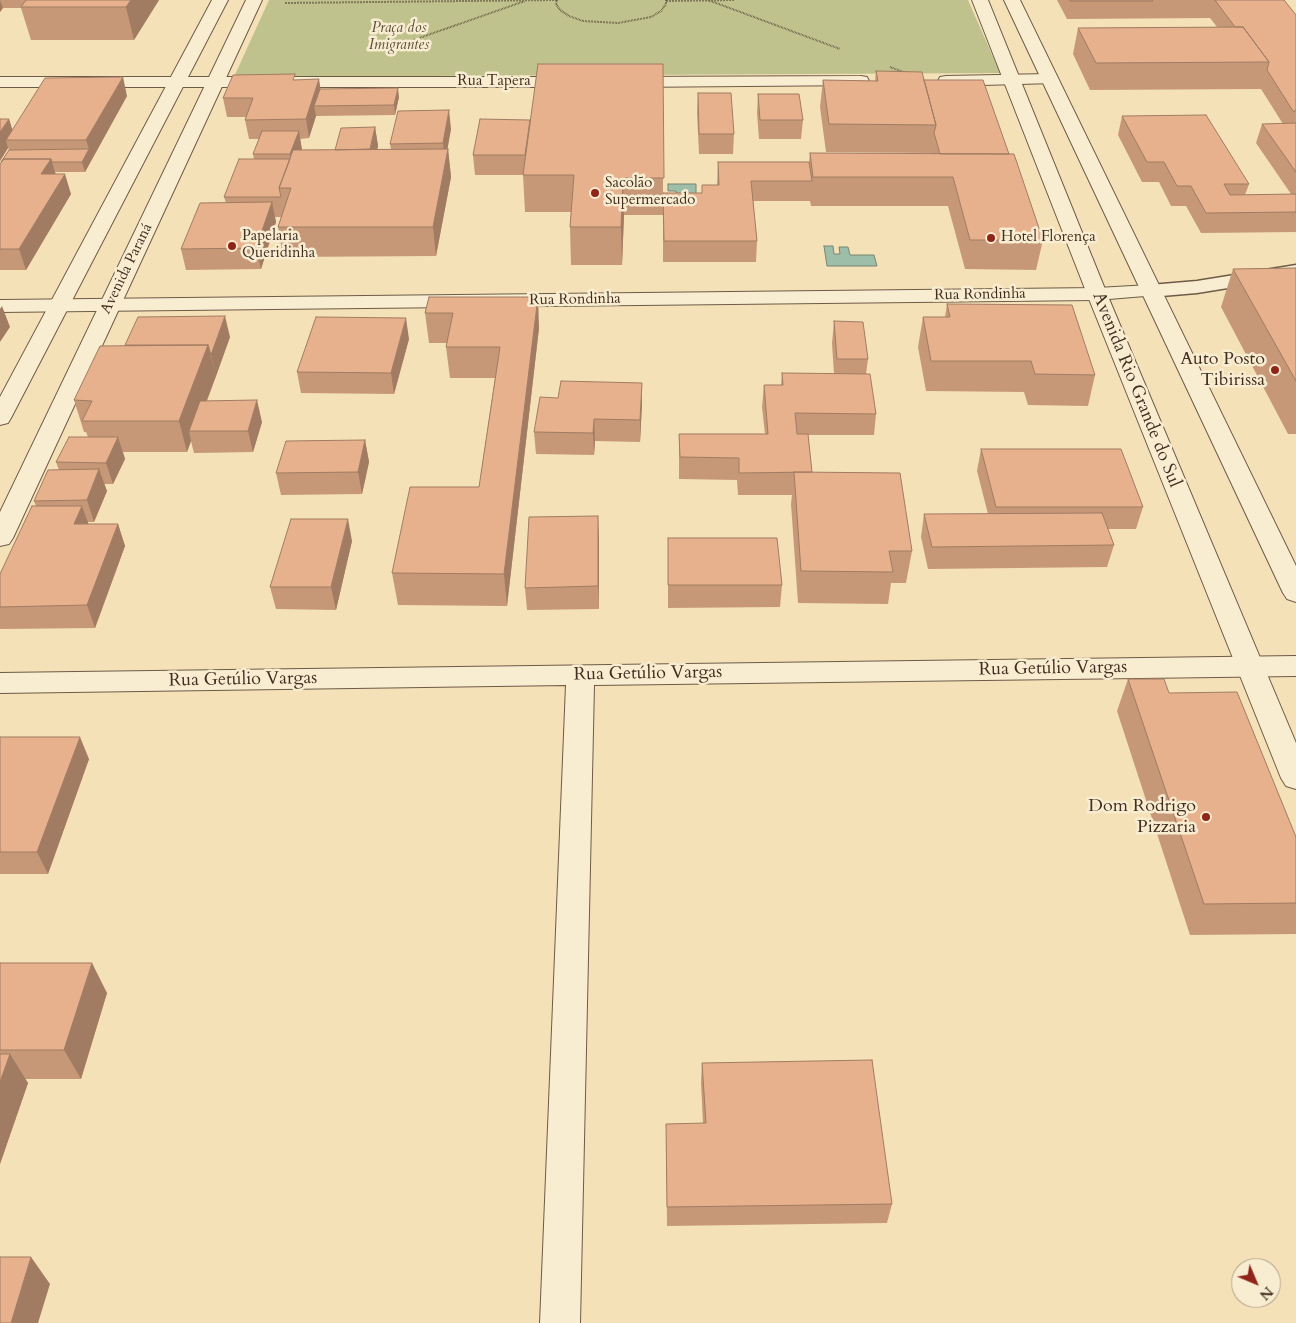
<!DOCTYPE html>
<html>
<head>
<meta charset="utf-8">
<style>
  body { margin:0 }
  #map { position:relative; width:1296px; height:1323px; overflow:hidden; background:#f5e1b8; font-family:Cardo,serif }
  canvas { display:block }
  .north { position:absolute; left:1231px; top:1258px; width:50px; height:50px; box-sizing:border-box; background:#f8ecd1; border:1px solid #aea08b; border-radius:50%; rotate:135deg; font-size:14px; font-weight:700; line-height:20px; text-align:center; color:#402e21 }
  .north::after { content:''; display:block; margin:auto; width:18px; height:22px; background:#8f2418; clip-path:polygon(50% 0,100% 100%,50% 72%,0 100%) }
</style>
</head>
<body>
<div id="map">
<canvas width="1296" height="1323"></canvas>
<div class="north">N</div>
</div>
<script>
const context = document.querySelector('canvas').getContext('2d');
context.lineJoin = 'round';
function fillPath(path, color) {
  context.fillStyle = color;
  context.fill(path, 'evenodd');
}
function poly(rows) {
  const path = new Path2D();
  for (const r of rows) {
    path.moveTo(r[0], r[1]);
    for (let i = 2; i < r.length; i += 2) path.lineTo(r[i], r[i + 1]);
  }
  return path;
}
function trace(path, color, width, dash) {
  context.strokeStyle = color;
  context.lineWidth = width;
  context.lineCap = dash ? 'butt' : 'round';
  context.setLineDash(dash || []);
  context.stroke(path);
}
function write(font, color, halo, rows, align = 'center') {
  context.font = font + ' Cardo,serif';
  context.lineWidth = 5;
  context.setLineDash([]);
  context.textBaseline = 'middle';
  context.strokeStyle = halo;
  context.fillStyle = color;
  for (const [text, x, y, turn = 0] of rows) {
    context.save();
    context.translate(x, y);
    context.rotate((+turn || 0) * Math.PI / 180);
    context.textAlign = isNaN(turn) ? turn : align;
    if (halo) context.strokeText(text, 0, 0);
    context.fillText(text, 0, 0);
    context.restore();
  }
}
const green = poly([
  [269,0,968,0,1000,73,234,77]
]);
const water = poly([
  [668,184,696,184,696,198,676,199,676,191,668,191,668,184],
  [824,246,833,246,834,254,840,254,839,247,848,247,850,255,874,255,877,266,827,266,824,246]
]);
const path = poly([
  [557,0,556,4,560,10,569,16,583,21,618,23,651,17,661,11,666,4,666,0],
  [708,0,840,49],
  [666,1,734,0],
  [285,3,557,0],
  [385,50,525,1],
  [890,67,906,73]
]);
const service = poly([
  [1296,265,1296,277,1197,293,1150,297,1143,295,1141,291,1143,287,1150,285,1197,281,1296,265]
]);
const minor = poly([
  [1049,74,1055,75,1057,79,1055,83,946,86,940,85,938,81,940,77,946,76,1049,74],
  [861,76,867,77,869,81,867,85,626,87,620,86,618,82,620,78,626,77,861,76],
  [0,77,573,77,579,78,581,82,579,86,573,87,0,87,0,77],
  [1150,285,1157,287,1160,291,1157,295,1097,300,0,312,0,300,1097,288,1150,285],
  [1296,656,1296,676,594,685,580,1323,540,1323,566,685,0,693,0,673,1296,656]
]);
const tertiary = poly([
  [212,0,228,0,11,418,8,423,0,425,0,397,212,0],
  [246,0,262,0,13,538,9,544,0,546,0,512,246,0],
  [972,0,988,0,1107,294,1296,743,1296,789,1286,786,1281,778,1087,294,972,0],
  [1004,0,1020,0,1296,566,1296,602,1287,599,1283,593,1004,0]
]);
const wall = poly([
  [0,0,159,0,134,40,31,40,21,8,3,8,0,12],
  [1057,0,1284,0,1296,15,1296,232,1201,233,1186,206,1171,206,1159,182,1142,182,1118,135,1122,116,1249,184,1245,195,1291,194,1256,143,1262,124,1283,124,1261,89,1090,90,1073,54,1078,28,1217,27,1210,18,1067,19],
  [663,64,663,193,702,193,702,185,717,185,718,162,809,162,810,153,932,154,932,153,826,152,820,107,823,80,875,81,876,71,924,80,1009,154,1043,240,1036,270,965,269,948,206,811,206,810,201,753,201,757,241,756,262,663,262,663,215,624,215,622,265,571,265,570,227,571,212,525,212,523,175,475,175,473,155,530,120],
  [296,80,320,89,399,97,395,115,316,116,309,138,300,139,302,150,335,150,375,127,378,146,377,149,391,149,390,144,451,129,447,149,448,149,451,177,436,256,283,257,278,227,281,217,275,217,276,222,261,269,186,270,181,249,226,203,224,197,254,159,253,154,259,139,249,139,245,120,246,117,227,117,223,98],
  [698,93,734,134,733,154,699,154,697,112],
  [758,94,803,120,801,139,759,139,757,113],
  [127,96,85,172,55,172,56,174,71,194,26,270,0,270,0,164,9,150,8,148,0,161,9,119,12,130],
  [1296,268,1296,434,1288,434,1221,307,1233,269],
  [429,297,539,328,507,606,398,605,392,573,479,487,495,378,450,378,446,347,447,343,429,343,425,313],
  [947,304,1095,375,1088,406,1028,405,1024,392,926,391,918,347,923,317,945,317],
  [834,321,868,359,866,374,876,414,874,435,808,435,812,472,912,551,906,583,891,583,888,604,798,603,791,504,792,495,738,495,737,480,679,479,679,434,765,434,762,407,764,385,781,385,782,373,834,374,832,343],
  [230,337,207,401,262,422,253,452,194,453,191,441,187,452,123,452,125,459,113,484,104,484,107,491,94,522,88,522,88,524,118,524,125,546,95,628,0,629,0,574,36,506,34,501,59,470,56,462,88,437,86,432,84,432,74,400,125,345],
  [409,339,394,394,301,393,297,372],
  [642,383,642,404,640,442,595,441,594,455,536,454,534,432,558,398],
  [365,440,369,462,362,494,281,495,276,473],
  [981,449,1143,507,1136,529,1108,529,1114,545,1107,567,928,569,921,537,924,514,988,514,977,471],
  [598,516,599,609,527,610,525,588],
  [668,538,782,585,780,607,668,608],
  [352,541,336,610,276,609,270,587],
  [1128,679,1169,693,1296,837,1296,934,1190,935,1117,711],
  [0,737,89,759,48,874,0,874],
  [0,963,107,993,81,1079,25,1079,28,1083,0,1164],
  [702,1063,892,1204,887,1223,667,1226,666,1124,703,1124,701,1083]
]);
const shadedWall = poly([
  [0,0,3,8,0,12],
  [131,0,159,0,134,40,126,7],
  [123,77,127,96,85,172,82,162,89,149,86,140],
  [319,79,322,98,314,106,316,116,309,138,306,119],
  [398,88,399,97,395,115,394,105],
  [449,110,451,129,445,163,443,143],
  [9,119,15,138,6,140,8,148,0,161,0,132],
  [375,127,378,146,373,171,370,152],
  [299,131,302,150,292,166,290,154],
  [448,149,451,177,436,256,433,227],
  [51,159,57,179,41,174],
  [65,174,71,194,26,270,19,249],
  [623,178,624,215,622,265,621,227],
  [272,202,276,222,261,269,256,248],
  [538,297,539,328,507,606,504,574],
  [2,306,10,327,0,342,0,309],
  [225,316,230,337,216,376,211,355],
  [406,318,409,339,394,394,391,373],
  [208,345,216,376,195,431,189,431,191,441,187,452,179,421],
  [642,383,642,404,640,442,640,420],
  [257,400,262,422,253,452,248,431],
  [594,419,595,441,594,455,593,433],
  [118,437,125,459,113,484,106,463],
  [365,440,369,462,362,494,358,472],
  [99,469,107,491,94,522,87,500],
  [82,506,90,528,74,524],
  [598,516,599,538,599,609,598,586],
  [348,519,352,541,336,610,331,587],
  [118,524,125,546,95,628,87,605],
  [80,737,89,759,48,874,37,852],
  [92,963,107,993,81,1079,64,1050],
  [10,1054,28,1083,0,1164,0,1082],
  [31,1257,50,1284,38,1323,11,1323]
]);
const building = poly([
  [26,0,131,0,126,7,21,7,26,0],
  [1070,0,1152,0,1153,1,1070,1,1070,0],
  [1215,0,1284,0,1296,15,1296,111,1293,111,1267,70,1269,62,1243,27,1235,27,1215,0],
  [1243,27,1269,62,1096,63,1078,28,1243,27],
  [538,64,663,64,664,178,623,178,621,227,570,227,574,175,523,175,538,64],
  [876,71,922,72,936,125,829,124,823,80,878,81,876,71],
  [295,74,293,80,319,79,306,119,245,120,253,98,223,98,233,75,295,74],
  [123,77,86,140,6,140,45,78,123,77],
  [924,80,983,80,1009,154,940,154,934,133,936,125,924,80],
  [398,88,394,105,314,106,320,89,398,88],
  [698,93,731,93,734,134,699,134,698,93],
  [758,94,799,94,803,120,760,120,758,94],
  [449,110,443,143,390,144,398,111,449,110],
  [1206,115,1249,184,1224,184,1230,195,1296,194,1296,212,1206,213,1191,186,1177,186,1164,162,1147,162,1122,116,1206,115],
  [0,119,9,119,0,132,0,119],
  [480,119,530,120,525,155,473,155,480,119],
  [1296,123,1296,172,1262,124,1296,123],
  [375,127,370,149,335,150,341,128,375,127],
  [262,131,299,131,290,154,253,154,262,131],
  [89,149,82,162,52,162,51,159,4,159,1,162,9,150,89,149],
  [448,149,433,227,278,227,291,188,279,188,293,150,448,149],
  [810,153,1014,154,1043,240,970,240,953,177,813,177,810,153],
  [4,159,51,159,41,174,65,174,19,249,0,249,0,164,4,159],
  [239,159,290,159,279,188,281,197,224,197,239,159],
  [718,162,809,162,812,181,751,181,757,241,664,241,663,193,702,193,702,185,719,185,718,162],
  [272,202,256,248,181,249,200,203,272,202],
  [1296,268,1296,381,1233,269,1296,268],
  [429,297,538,297,504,574,392,573,410,487,479,487,500,347,446,347,453,313,425,313,429,297],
  [947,304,1072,305,1095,375,1035,374,1031,361,931,361,923,317,950,317,947,304],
  [225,316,211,355,208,345,125,345,138,317,225,316],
  [316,317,406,318,391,373,297,372,316,317],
  [834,321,863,322,868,359,837,359,834,321],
  [208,345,179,421,82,421,92,401,74,400,100,346,208,345],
  [782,373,870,374,876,414,795,413,797,434,808,434,812,472,739,473,739,458,680,457,679,434,768,434,764,385,783,385,782,373],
  [561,381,642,383,640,420,594,419,593,433,534,432,540,397,558,398,561,381],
  [257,400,248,431,189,431,200,401,257,400],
  [69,437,118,437,106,463,56,462,69,437],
  [365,440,358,472,276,473,286,441,365,440],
  [981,449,1121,449,1143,507,996,507,981,449],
  [99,469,87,500,34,501,48,470,99,469],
  [794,472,900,473,912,551,889,551,893,572,801,571,794,472],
  [32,506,82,506,74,524,118,524,87,605,0,607,0,574,32,506],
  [1102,513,1114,545,932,547,924,514,1102,513],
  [598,516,598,586,525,588,529,517,598,516],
  [291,519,348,519,331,587,270,587,291,519],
  [668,538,777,538,782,585,668,585,668,538],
  [1128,679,1164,679,1169,693,1237,692,1296,837,1296,903,1204,904,1128,679],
  [0,737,80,737,37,852,0,852,0,737],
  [0,963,92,963,64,1050,0,1050,0,963],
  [0,1054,10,1054,0,1082,0,1054],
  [872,1060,892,1204,667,1207,666,1124,706,1123,702,1063,872,1060],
  [0,1257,31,1257,11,1323,0,1323,0,1257]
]);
const markers = [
  [595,193,5,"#8f2418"],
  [991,238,5,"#8f2418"],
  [232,246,5,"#8f2418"],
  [1275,370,5,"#8f2418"],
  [1206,817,5,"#8f2418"]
];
const farParknames = [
  ["Praça dos",399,29],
  ["Imigrantes",399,46]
];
const farStreetnames = [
  ["Rua Tapera",494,82],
  ["Avenida Paraná",127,269,-64],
  ["Rua Rondinha",980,295,-1],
  ["Rua Rondinha",575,300,-1]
];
const farPoinames = [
  ["Sacolão",605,184],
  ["Supermercado",605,201],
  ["Papelaria",242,237],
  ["Queridinha",242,254],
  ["Hotel Florença",1001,238]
];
const poiNames = [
  ["Auto Posto",1265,360],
  ["Tibirissa",1265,381],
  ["Dom Rodrigo",1196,807],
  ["Pizzaria",1196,828]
];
const streetNames = [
  ["Avenida Rio Grande do Sul",1136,390,68],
  ["Rua Getúlio Vargas",1053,669,-1],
  ["Rua Getúlio Vargas",648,674,-1],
  ["Rua Getúlio Vargas",243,680,-1]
];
fillPath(green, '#bfc28d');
fillPath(water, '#9dbea9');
trace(water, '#788473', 1);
trace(service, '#6d5b47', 3);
trace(minor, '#6d5b47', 2);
trace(tertiary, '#6d5b47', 2);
trace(path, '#402e21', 2, [0.5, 1]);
fillPath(service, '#f8ecd1');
fillPath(minor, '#f8ecd1');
fillPath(tertiary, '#f8ecd1');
fillPath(wall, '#c69878');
fillPath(shadedWall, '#a17c62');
fillPath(building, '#e6b18c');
trace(building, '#a17c62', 1);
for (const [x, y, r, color] of markers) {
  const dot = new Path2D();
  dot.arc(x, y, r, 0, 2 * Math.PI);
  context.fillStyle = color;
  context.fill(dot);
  trace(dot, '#f8ecd1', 2);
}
write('italic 15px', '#594c37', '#f8ecd1', farParknames);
write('15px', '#402e21', '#f8ecd1', farStreetnames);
write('15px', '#402e21', '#f8ecd1', farPoinames, 'left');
write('18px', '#402e21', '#f8ecd1', poiNames, 'right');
write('18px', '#402e21', '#f8ecd1', streetNames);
</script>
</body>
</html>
